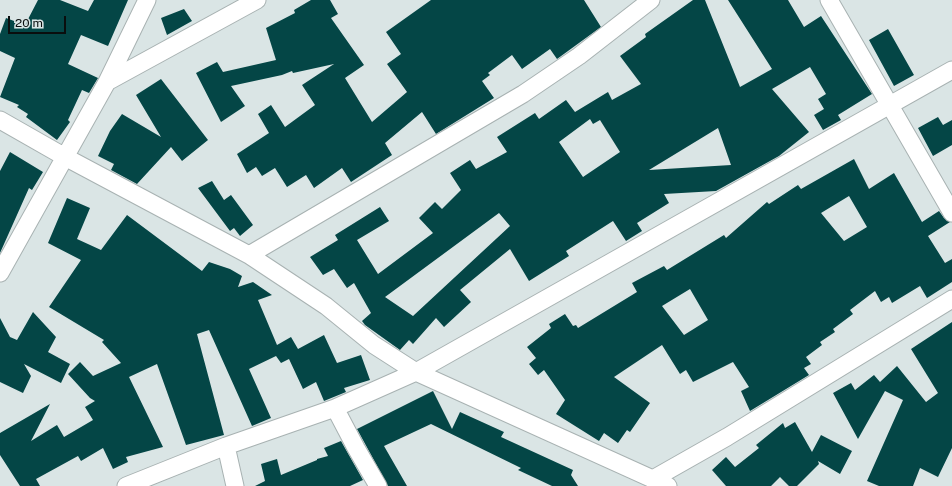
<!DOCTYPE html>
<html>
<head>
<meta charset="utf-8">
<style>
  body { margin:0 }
  #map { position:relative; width:952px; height:486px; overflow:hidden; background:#dae5e5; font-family:"Public Sans",sans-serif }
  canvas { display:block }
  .scale { position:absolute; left:8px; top:16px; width:58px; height:18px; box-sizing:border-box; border:2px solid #0a0e0e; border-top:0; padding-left:5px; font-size:12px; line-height:14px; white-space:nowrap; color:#0a0e0e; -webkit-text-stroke:3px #dae5e5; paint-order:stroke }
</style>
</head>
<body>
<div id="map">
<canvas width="952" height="486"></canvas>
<div class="scale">20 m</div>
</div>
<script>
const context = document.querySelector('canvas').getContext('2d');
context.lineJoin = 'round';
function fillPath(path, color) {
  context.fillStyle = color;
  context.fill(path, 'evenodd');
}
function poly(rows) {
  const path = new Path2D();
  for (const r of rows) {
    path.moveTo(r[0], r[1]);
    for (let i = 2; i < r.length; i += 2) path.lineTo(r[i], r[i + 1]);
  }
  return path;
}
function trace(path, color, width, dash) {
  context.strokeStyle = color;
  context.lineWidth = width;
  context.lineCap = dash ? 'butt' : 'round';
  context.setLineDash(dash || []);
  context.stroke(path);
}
const building = poly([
  [38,0,60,0,88,11,94,0,128,0,108,46,81,35,68,64,98,78,89,93,82,90,68,120,70,122,57,140,26,117,28,114,17,107,19,105,0,97,15,58,0,51,0,34,6,18,25,25],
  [311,0,330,0,338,14,331,18,364,65,345,78,372,122,407,92,387,64,401,54,386,32,431,0,584,0,601,27,557,59,550,49,522,69,512,55,488,73,490,75,482,81,494,98,436,134,422,112,385,143,392,155,351,182,342,168,314,188,306,175,287,187,275,168,262,176,256,167,247,173,237,154,269,133,258,114,271,105,285,127,315,105,302,85,334,64,293,73,292,71,282,75,231,86,245,106,221,122,196,73,217,62,223,72,276,60,266,28,295,13,294,10],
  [693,0,705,0,740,87,772,69,728,0,788,0,804,27,821,16,872,94,838,115,841,120,823,130,814,115,824,109,818,99,826,94,810,67,772,89,809,132,779,156,716,191,664,194,669,203,637,223,642,231,626,241,613,221,566,251,569,256,529,281,510,249,460,290,471,302,444,327,436,318,413,344,409,340,400,350,365,325,362,321,371,313,354,283,347,288,334,269,323,275,310,257,338,240,335,235,343,230,380,207,389,221,357,240,378,274,433,233,419,218,435,202,442,209,461,190,450,173,470,160,476,169,507,152,497,137,535,113,539,119,566,100,575,112,608,92,612,100,641,84,620,56,646,37,645,34],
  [590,119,593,124,600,120,620,152,583,177,559,142],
  [718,128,731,165,649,170],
  [499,213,510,226,413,316,385,297],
  [184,9,192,21,167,35,161,18],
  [888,29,914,75,894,86,869,40],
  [161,79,208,140,182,161,171,147,137,184,111,170,114,164,98,156,110,131,122,114,161,137,136,95],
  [938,117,943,125,952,120,952,145,933,156,918,128],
  [10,152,43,172,32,190,29,188,0,253,0,171],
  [854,159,869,189,894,173,922,222,939,211,944,218,950,222,928,236,945,263,952,259,952,282,927,298,920,286,892,303,889,297,881,302,875,291,850,310,853,314,833,329,835,332,820,342,822,345,806,357,811,364,804,368,809,375,750,411,741,391,749,387,733,362,693,382,686,370,680,374,662,345,614,377,650,403,630,432,627,430,618,443,604,433,599,441,556,414,565,400,544,370,538,375,529,364,536,358,527,347,551,328,549,324,565,314,573,326,576,325,578,328,637,292,632,283,664,266,667,270,724,235,726,238,767,202,769,204,798,185,801,189],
  [849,196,867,227,844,241,821,213],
  [690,289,708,320,684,335,662,306],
  [212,181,224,200,231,195,253,225,240,236,234,228,230,231,198,188],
  [67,198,90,208,77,239,101,250,127,215,202,271,209,262,230,269,242,276,238,287,253,282,272,295,258,300,277,345,291,337,298,349,324,335,337,363,361,355,370,380,344,388,346,392,324,401,316,382,303,389,289,359,281,363,276,356,249,369,271,418,252,426,209,330,197,334,224,435,186,445,157,364,129,377,163,447,126,457,128,462,113,469,103,448,81,461,78,456,36,479,40,486,20,486,0,455,0,433,50,404,31,441,57,425,64,437,93,420,85,407,95,401,90,398,68,374,80,362,93,376,121,363,102,342,104,340,49,307,81,260,48,243],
  [33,312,56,337,48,352,70,364,61,383,24,364,31,376,23,393,0,382,0,318,10,337,17,340],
  [952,322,952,448,938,477,920,468,913,486,879,486,867,481,903,400,885,391,858,439,833,393,851,383,855,390,874,375,880,382,897,366,926,402,938,393,911,349],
  [433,391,452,429,460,412,504,432,501,437,573,470,571,475,578,486,552,486,518,470,521,468,431,424,384,446,407,486,388,486,357,429],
  [795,422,812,452,821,435,852,451,840,474,818,461,819,464,797,486,789,486,780,477,771,486,726,486,712,470,726,457,735,467,759,448,756,445,783,423,785,428],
  [341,441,363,480,350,486,255,486,265,481,261,464,277,459,281,475,317,460,317,459,328,456,324,448]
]);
const street = poly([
  [829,0,952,213],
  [107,82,257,0],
  [0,120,65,157,249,255,326,306,374,345,416,372,668,486],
  [249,255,523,94,579,56,651,0],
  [0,273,107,82,147,0],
  [335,408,356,448,378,486],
  [226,446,235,486],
  [653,479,727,437,952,299],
  [126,486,226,446,335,408,416,372,952,70]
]);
fillPath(building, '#044646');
trace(street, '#a8b2b2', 19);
trace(street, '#fff', 17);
</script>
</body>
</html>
